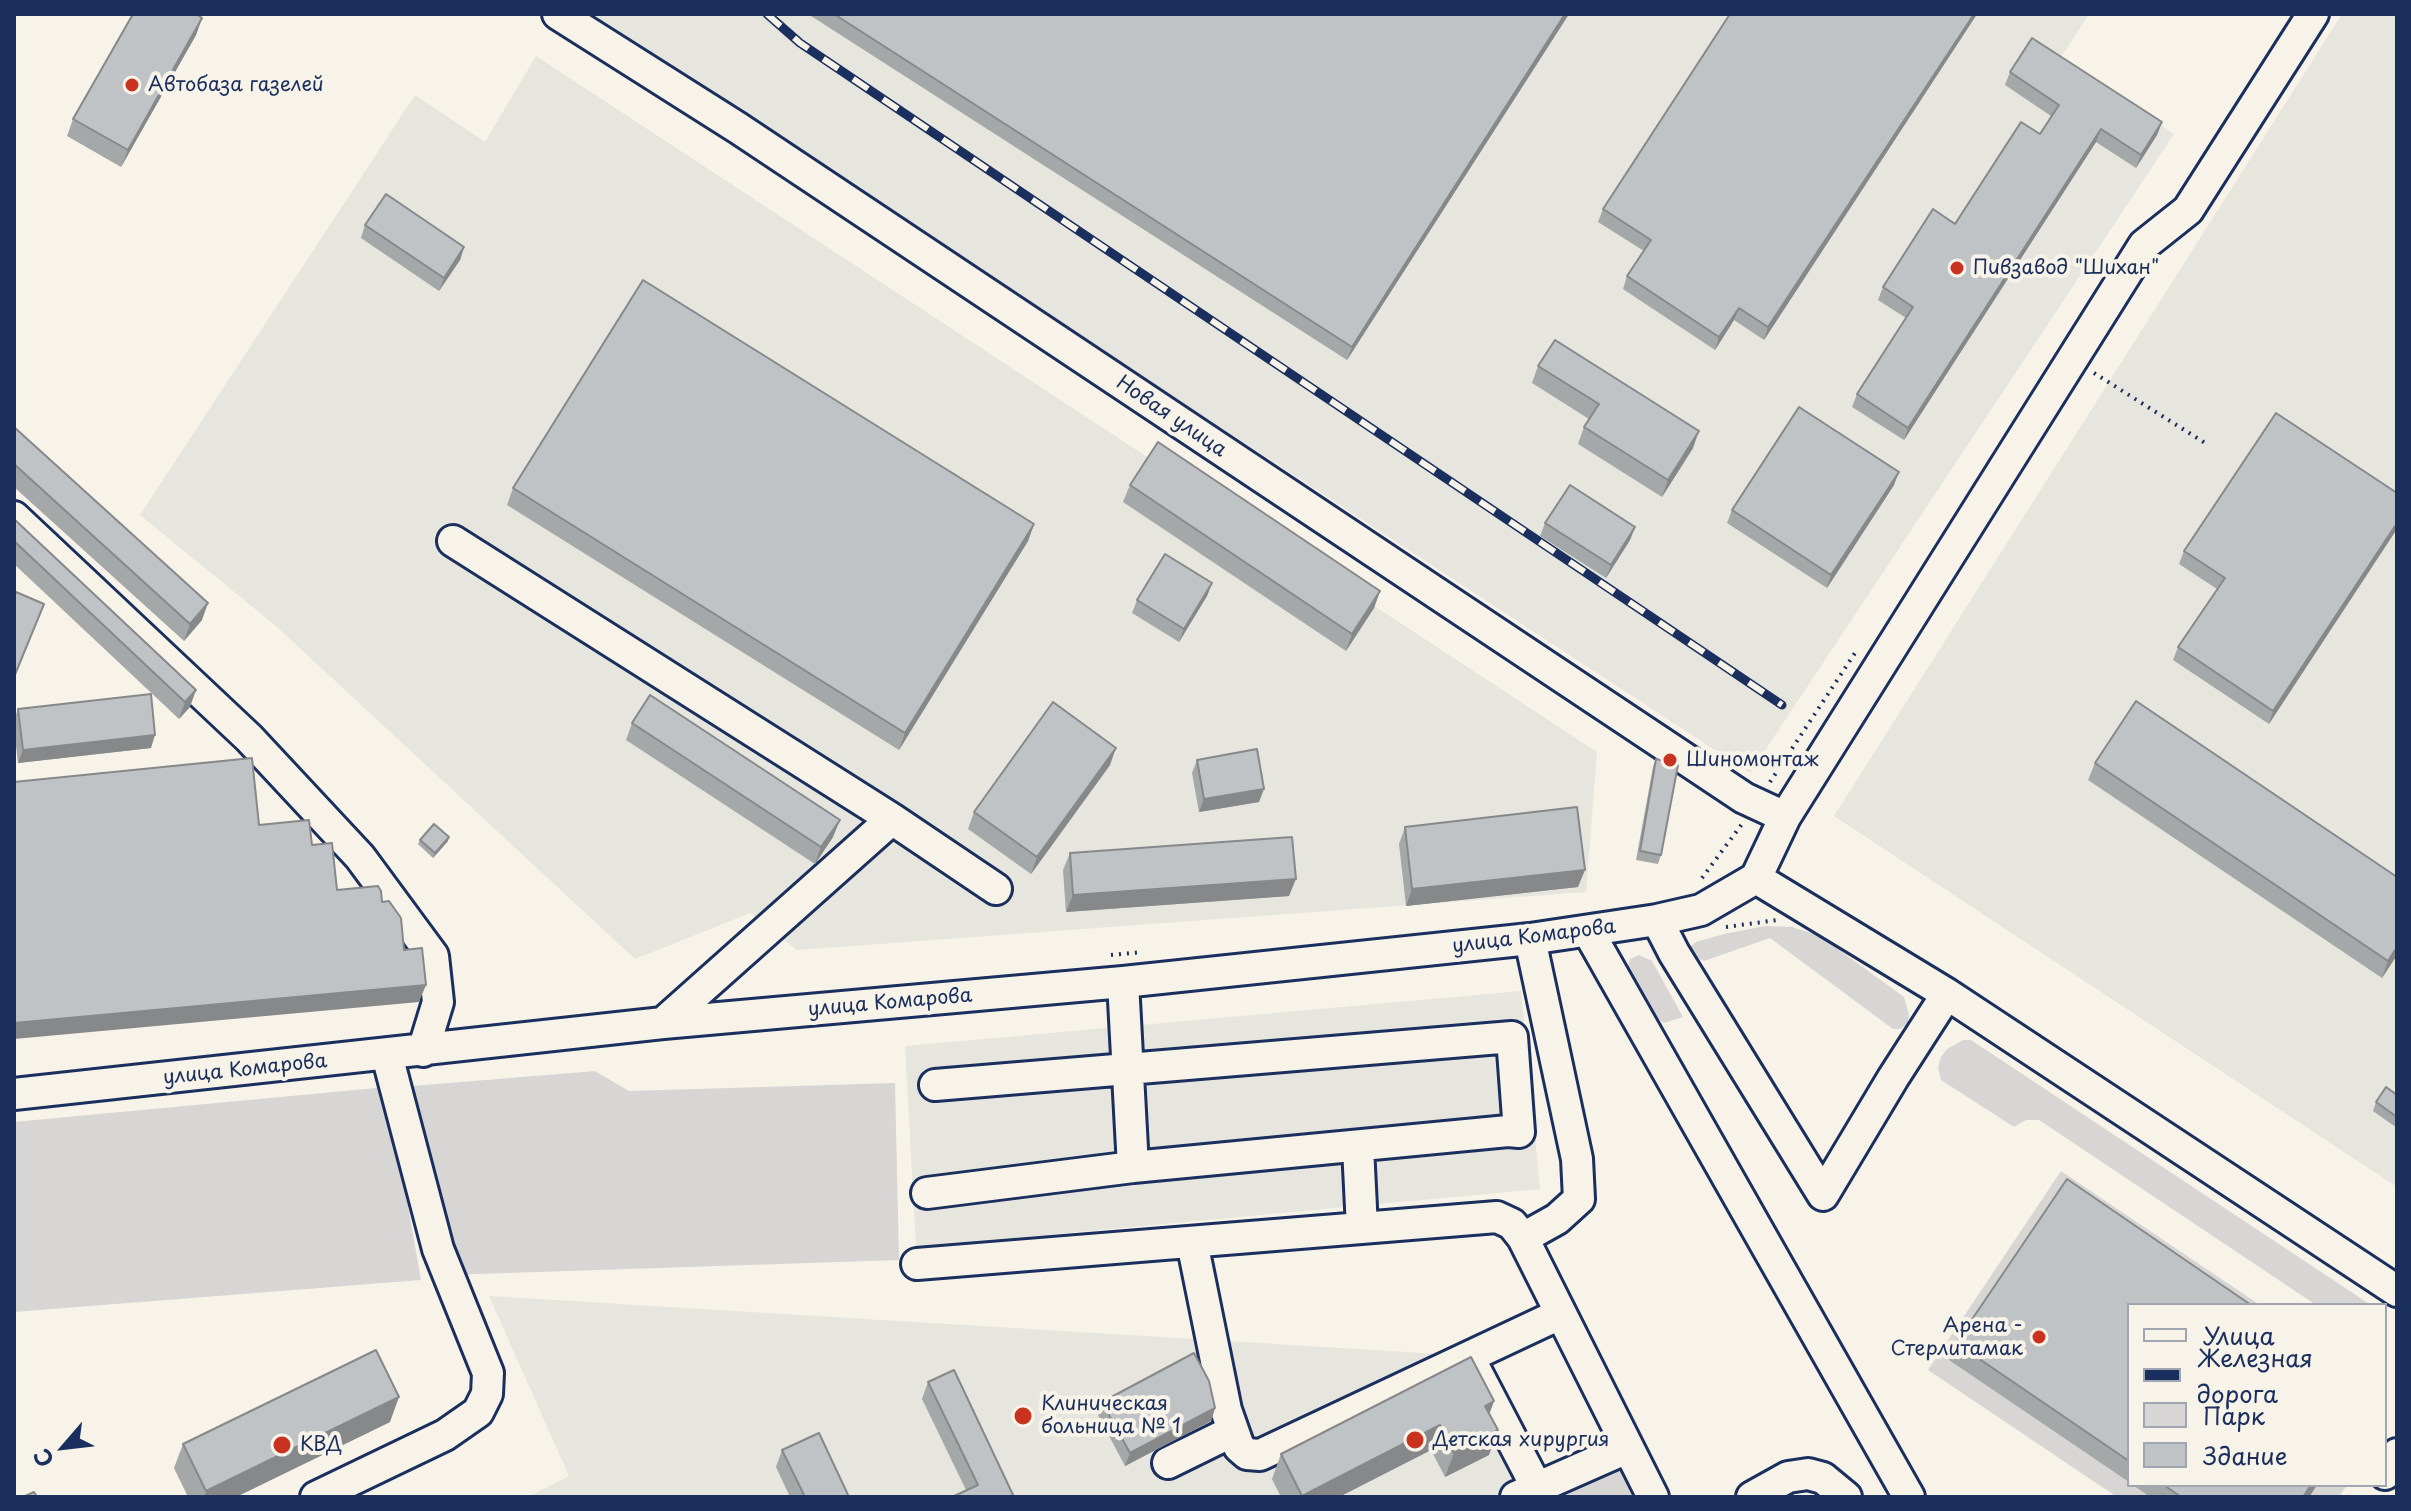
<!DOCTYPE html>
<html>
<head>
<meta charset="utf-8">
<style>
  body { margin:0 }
  #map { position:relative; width:2411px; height:1511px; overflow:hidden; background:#f7f3e8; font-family:"Playpen Sans",sans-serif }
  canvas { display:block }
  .frame { position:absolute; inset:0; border:16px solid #1b2f5e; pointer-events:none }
  .legend { position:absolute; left:2127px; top:1303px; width:260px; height:184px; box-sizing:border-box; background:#f7f3e8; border:2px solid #9fa5b1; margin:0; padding:10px 14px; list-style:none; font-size:24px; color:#1b2f5e }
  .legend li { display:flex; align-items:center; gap:16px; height:40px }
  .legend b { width:40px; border:2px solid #9fa5b1 }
  .north { position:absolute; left:24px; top:1407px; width:80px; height:80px; -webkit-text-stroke:6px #f7f3e8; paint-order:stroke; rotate:242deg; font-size:22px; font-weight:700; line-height:32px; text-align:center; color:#1b2f5e }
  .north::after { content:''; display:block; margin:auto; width:28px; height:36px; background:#1b2f5e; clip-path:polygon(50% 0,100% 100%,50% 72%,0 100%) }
</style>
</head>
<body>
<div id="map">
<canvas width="2411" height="1511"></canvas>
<div class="frame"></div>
<ul class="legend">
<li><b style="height:10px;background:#f7f3e8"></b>Улица</li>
<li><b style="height:10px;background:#1b2f5e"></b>Железная дорога</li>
<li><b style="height:22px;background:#d7d6d4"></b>Парк</li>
<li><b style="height:22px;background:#c0c3c5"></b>Здание</li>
</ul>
<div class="north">С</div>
</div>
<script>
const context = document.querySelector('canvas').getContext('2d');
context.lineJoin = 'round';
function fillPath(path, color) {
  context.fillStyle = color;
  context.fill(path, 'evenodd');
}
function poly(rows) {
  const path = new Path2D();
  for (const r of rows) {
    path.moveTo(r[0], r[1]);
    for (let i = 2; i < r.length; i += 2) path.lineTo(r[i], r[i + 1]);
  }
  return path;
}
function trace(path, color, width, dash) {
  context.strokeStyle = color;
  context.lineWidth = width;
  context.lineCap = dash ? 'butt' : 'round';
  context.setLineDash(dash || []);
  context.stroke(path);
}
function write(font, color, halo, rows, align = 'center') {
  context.font = font + ' "Playpen Sans",sans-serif';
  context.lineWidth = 8;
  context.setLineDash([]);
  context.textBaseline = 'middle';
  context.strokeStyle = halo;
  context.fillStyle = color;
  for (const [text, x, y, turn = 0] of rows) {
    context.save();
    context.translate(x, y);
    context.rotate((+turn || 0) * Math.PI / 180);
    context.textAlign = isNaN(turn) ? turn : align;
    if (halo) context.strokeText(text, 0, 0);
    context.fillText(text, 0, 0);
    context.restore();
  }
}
const built = poly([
  [588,14,2089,14,2061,57,2174,134,1750,773],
  [2342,14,2397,14,2397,1187,1834,816],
  [536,56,1597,752,1586,892,797,950,750,913,635,959,276,626,140,515,415,95,485,142],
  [1521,991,1540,1189,916,1247,905,1046],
  [489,1296,1472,1356,1545,1497,528,1497,569,1476]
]);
const green = poly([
  [1765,926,1792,927,1820,936,1904,997,1909,1015,1908,1023,1900,1029,1893,1029,1770,938,1704,961,1697,958,1690,947,1696,942,1724,934],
  [1639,955,1652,961,1683,1017,1664,1023,1653,1015,1627,970,1630,959],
  [1963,1040,1971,1040,2371,1305,2316,1305,2039,1120,2026,1120,2014,1127,1941,1080,1938,1067,1941,1057,1947,1049],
  [595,1071,629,1091,895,1083,899,1260,448,1275,413,1086],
  [387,1087,421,1280,14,1312,14,1122],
  [2061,1171,2260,1305,2129,1305,2129,1485,2347,1485,2339,1497,2117,1497,1928,1370],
  [1641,1454,1664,1497,1553,1497]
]);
const path = poly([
  [2094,373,2205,443],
  [1770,782,1855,653],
  [1702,878,1742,824],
  [1726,927,1777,920],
  [1111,955,1142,952]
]);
const minor = poly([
  [558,14,738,128,1744,798,1785,817],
  [14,517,249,738,360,857,433,956,438,1002,423,1051],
  [453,541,892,819,996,889],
  [1756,878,1785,817,2144,245,2188,210,2313,14],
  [1756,878,1947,994,2397,1291],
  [1657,920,1674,953,1823,1195,1893,1078,1947,994],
  [1588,931,1909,1497],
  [663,1023,892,819],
  [935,1085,1512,1037,1519,1132,1508,1131,1133,1167],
  [14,1094,663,1023,1123,982,1530,939,1657,920,1701,910,1756,878],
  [1358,1147,1362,1228],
  [927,1193,1133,1167,1123,982],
  [1523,1238,1557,1219,1579,1199,1577,1159,1530,939],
  [1192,1242,1226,1410,1239,1447,1247,1454,1260,1455,1560,1314],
  [917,1264,1497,1217,1512,1224,1523,1238,1653,1497],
  [1475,1369,1537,1488],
  [1168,1463,1231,1432],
  [2385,1474,2397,1454],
  [316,1497,445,1435,478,1412,487,1394,488,1373,438,1249,387,1055],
  [1516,1497,1627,1448],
  [1752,1497,1788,1477,1808,1474,1823,1478,1846,1497]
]);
const rail = poly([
  [767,14,800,43,1782,705]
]);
const wall = poly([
  [808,14,1569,14,1347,360],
  [1977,14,1764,340,1734,320,1715,350,1623,289,1627,276,1644,251,1598,222,1603,209],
  [202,18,196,35,121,167,67,136,73,119],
  [2010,72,2162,122,2157,135,2136,168,2096,142,1904,440,1852,407,1857,394,1906,318,1878,300,1883,287,1955,224,2040,134,2051,116,2005,85],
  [365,225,464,247,460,260,439,291,361,238],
  [1538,366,1693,448,1662,497,1578,444,1584,427,1589,419,1532,383],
  [14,427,202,620,184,641,14,487],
  [1130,485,1380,591,1374,608,1346,651,1123,502],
  [1894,485,1827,588,1727,523,1732,510],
  [513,488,1034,524,1028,541,899,750,507,505],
  [2397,493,2269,724,2173,660,2178,647,2217,589,2179,564,2184,551],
  [14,519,190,707,179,719,14,564],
  [1545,523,1635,527,1630,540,1606,578,1540,536],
  [1212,583,1207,596,1179,642,1132,613,1137,600],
  [18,709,151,748,18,763,14,728,14,720],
  [632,723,833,837,815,864,626,740],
  [1656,759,1661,855,1658,864,1636,860,1653,767],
  [1197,760,1259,802,1199,812,1192,773],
  [2095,763,2397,955,2382,978,2088,780],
  [1110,765,1031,874,968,829,974,812],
  [1405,827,1578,887,1406,906,1399,844],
  [420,840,448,841,433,858,418,844],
  [1070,853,1289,896,1066,912,1063,870],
  [2397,1095,2397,1128,2373,1111,2376,1102],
  [2129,1305,2129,1482,1949,1360,1956,1343],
  [928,1382,1014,1497,966,1490,922,1399],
  [1494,1401,1489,1414,1489,1455,1445,1477,1431,1450,1339,1497,1281,1497,1272,1479,1281,1454],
  [1102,1402,1215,1408,1211,1421,1125,1466,1098,1415],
  [390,1422,236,1497,188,1497,174,1468,183,1444],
  [782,1450,849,1497,790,1497,776,1467],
  [2133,1485,2317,1485,2309,1497,2150,1497]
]);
const shadedWall = poly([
  [1565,14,1569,14,1347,360,1352,347],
  [1974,14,1977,14,1764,340,1768,327],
  [202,18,196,35,121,167,128,150],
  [2162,122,2157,135,2136,168,2141,155],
  [2101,129,2096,142,1904,440,1908,428],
  [464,247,460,260,439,291,444,278],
  [1739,308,1734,320,1715,350,1719,337],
  [1699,431,1693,448,1662,497,1668,480],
  [1899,472,1894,485,1827,588,1831,575],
  [2397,523,2397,529,2269,724,2273,711],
  [1034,524,1028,541,899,750,905,733],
  [1635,527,1630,540,1606,578,1611,565],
  [1212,583,1207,596,1179,642,1184,629],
  [1380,591,1374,608,1346,651,1352,634],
  [208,603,202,620,184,641,190,624],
  [196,690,190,707,179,719,185,702],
  [155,735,151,748,18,763,23,750],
  [1116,748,1110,765,1031,874,1037,857],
  [1264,789,1259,802,1199,812,1204,799],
  [840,820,833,837,815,864,821,847],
  [449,837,448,841,433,858,435,853],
  [1585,870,1578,887,1406,906,1412,889],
  [1296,879,1289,896,1066,912,1073,895],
  [2397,947,2397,955,2382,978,2388,961],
  [426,985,419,1002,14,1039,14,1023],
  [399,1397,390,1422,236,1497,204,1497,206,1491],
  [1494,1401,1485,1426,1485,1406],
  [1215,1408,1211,1421,1125,1466,1130,1453],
  [1440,1425,1431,1450,1339,1497,1301,1497],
  [1498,1430,1489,1455,1445,1477,1454,1453],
  [2311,1485,2317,1485,2309,1497,2303,1497]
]);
const building = poly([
  [133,14,196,14,202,18,128,150,73,119,133,14],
  [834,14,1565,14,1352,347,834,14],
  [1730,14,1974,14,1768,327,1739,308,1719,337,1627,276,1651,240,1603,209,1730,14],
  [2032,38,2162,122,2141,155,2101,129,1908,428,1857,394,1913,307,1883,287,1933,209,1955,224,2021,122,2040,134,2059,105,2010,72,2032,38],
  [386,194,464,247,444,278,365,225,386,194],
  [643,280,1034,524,905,733,513,488,643,280],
  [1555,340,1699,431,1668,480,1584,427,1599,404,1538,366,1555,340],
  [1799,407,1899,472,1831,575,1732,510,1799,407],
  [2276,413,2397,493,2397,523,2273,711,2178,647,2225,578,2184,551,2276,413],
  [14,427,208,603,190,624,14,464,14,427],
  [1158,442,1380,591,1352,634,1130,485,1158,442],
  [1570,485,1635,527,1611,565,1545,523,1570,485],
  [14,519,196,690,185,702,14,541,14,519],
  [1165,554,1212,583,1184,629,1137,600,1165,554],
  [16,592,44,604,14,677,14,598,16,592],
  [151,694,155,735,23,750,18,709,151,694],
  [650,695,840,820,821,847,632,723,650,695],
  [2136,701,2397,877,2397,947,2388,961,2095,763,2136,701],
  [1053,702,1116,748,1037,857,974,812,1053,702],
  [1257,749,1264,789,1204,799,1197,760,1257,749],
  [252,758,259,825,309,820,312,845,332,843,337,890,378,886,381,891,382,902,389,901,401,918,404,950,422,948,426,985,14,1023,14,782,252,758],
  [1656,759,1678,765,1661,855,1640,851,1656,759],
  [1577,807,1585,870,1412,889,1405,827,1577,807],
  [434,824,449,837,435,853,420,840,434,824],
  [1292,837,1296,879,1073,895,1070,853,1292,837],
  [2386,1087,2397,1095,2397,1117,2376,1102,2386,1087],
  [2067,1179,2251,1305,2129,1305,2129,1461,1956,1343,2067,1179],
  [376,1350,399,1397,206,1491,183,1444,376,1350],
  [1194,1353,1209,1381,1215,1408,1130,1453,1102,1402,1194,1353],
  [1471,1357,1494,1401,1485,1406,1498,1430,1454,1453,1440,1425,1302,1496,1281,1454,1471,1357],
  [954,1370,1014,1497,952,1497,978,1485,928,1382,954,1370],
  [819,1433,849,1497,805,1497,782,1450,819,1433],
  [2164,1485,2311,1485,2303,1497,2181,1497,2164,1485],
  [34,1492,37,1497,23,1497,34,1492]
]);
const markers = [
  [132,85,8,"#c8321e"],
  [1957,268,8,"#c8321e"],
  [1670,760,8,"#c8321e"],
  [2039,1337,8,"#c8321e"],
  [1023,1416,10,"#c8321e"],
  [1415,1440,10,"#c8321e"],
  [282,1445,10,"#c8321e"]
];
const poiNames = [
  ["Автобаза газелей",148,85],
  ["Пивзавод \"Шихан\"",1973,268],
  ["Шиномонтаж",1686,760],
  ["Арена -",2023,1326,"right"],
  ["Стерлитамак",2023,1349,"right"],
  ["Клиническая",1041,1404],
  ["больница № 1",1041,1427],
  ["Детская хирургия",1433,1440],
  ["КВД",300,1445]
];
const streetNames = [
  ["Новая улица",1171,417,34],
  ["улица Комарова",1534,937,-7],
  ["улица Комарова",890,1003,-5],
  ["улица Комарова",245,1070,-6]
];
fillPath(built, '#e6e5de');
fillPath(green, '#d7d6d4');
trace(minor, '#1b2f5e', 36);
trace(path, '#1b2f5e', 4, [2, 6]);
trace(minor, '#f7f3e8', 30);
trace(rail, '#1b2f5e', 9);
trace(rail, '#f7f3e8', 6, [18]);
fillPath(wall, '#a5a8a9');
fillPath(shadedWall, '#86888a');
fillPath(building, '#c0c3c5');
trace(building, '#86888a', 2);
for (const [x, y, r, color] of markers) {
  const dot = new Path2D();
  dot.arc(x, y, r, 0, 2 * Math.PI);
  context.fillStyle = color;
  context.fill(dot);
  trace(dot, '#f7f3e8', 3);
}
write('20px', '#1b2f5e', '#f7f3e8', poiNames, 'left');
write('20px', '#1b2f5e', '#f7f3e8', streetNames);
</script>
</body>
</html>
